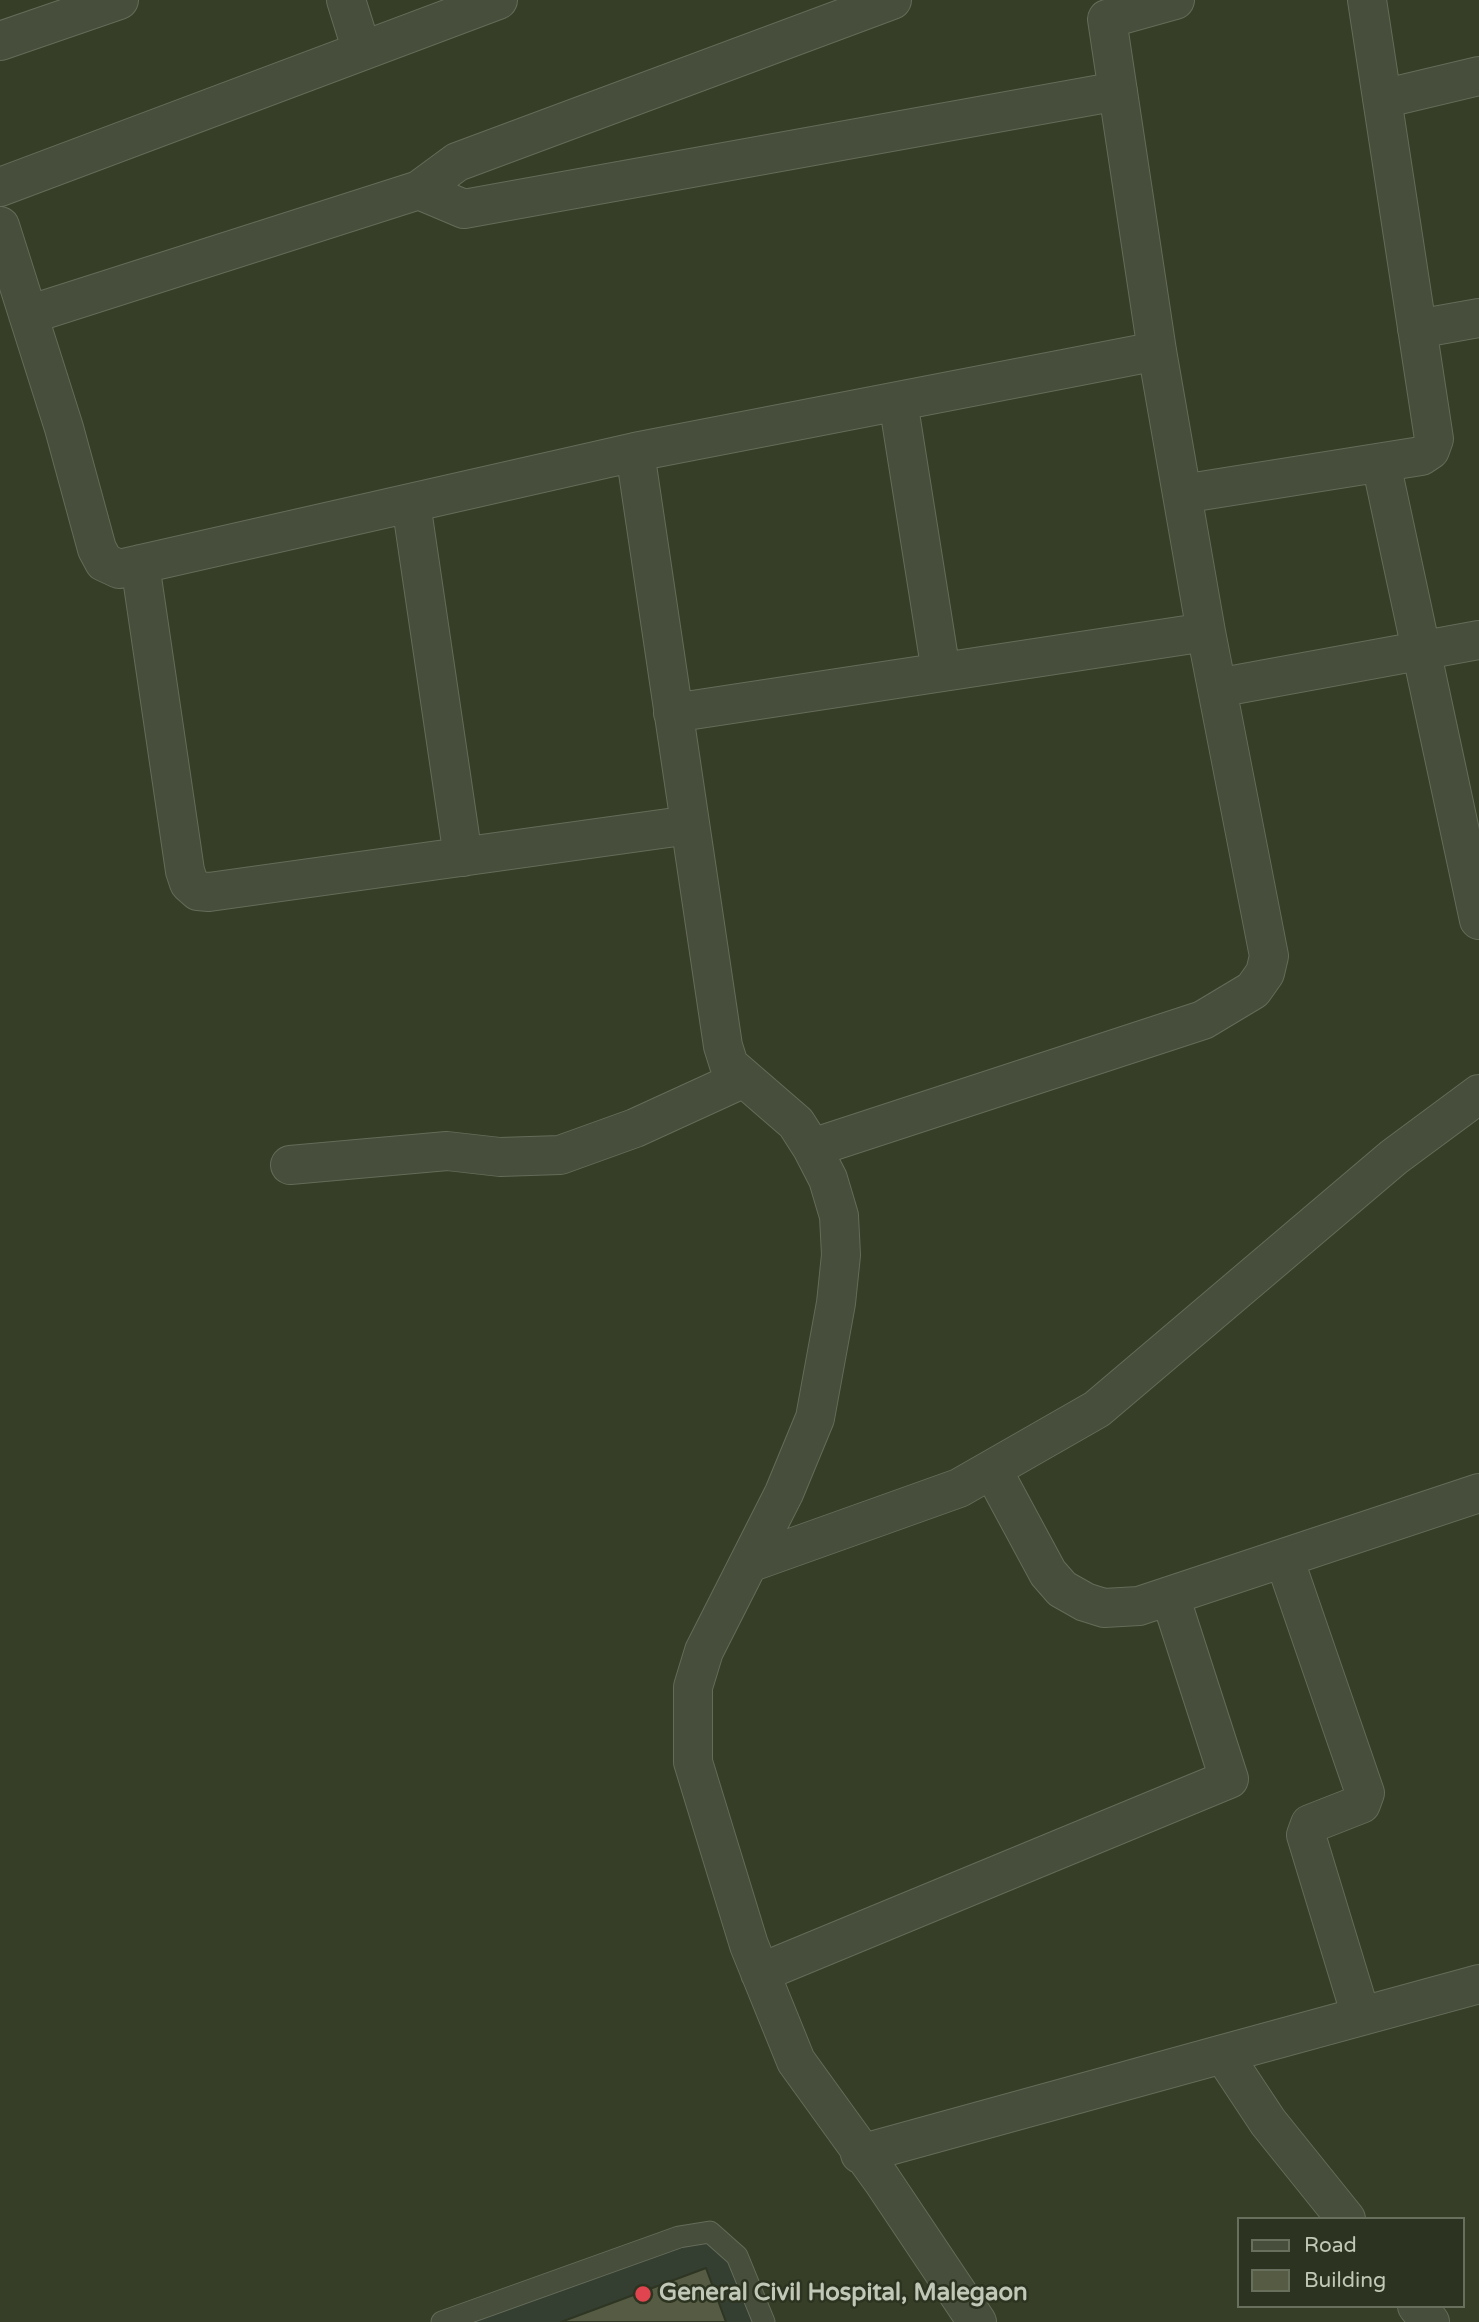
<!DOCTYPE html>
<html>
<head>
<meta charset="utf-8">
<style>
  body { margin:0 }
  #map { position:relative; width:1479px; height:2322px; overflow:hidden; background:#363e27; font-family:"Varela Round",sans-serif }
  canvas { display:block }
  .legend { position:absolute; left:1237px; top:2217px; width:228px; height:91px; box-sizing:border-box; background:#2c3320; border:2px solid #686f5c; margin:0; padding:9px 12px; list-style:none; font-size:21px; color:#c2c8b7 }
  .legend li { display:flex; align-items:center; gap:14px; height:35px }
  .legend b { width:35px; border:2px solid #686f5c }
</style>
</head>
<body>
<div id="map">
<canvas width="1479" height="2322"></canvas>
<ul class="legend">
<li><b style="height:9px;background:#474e3b"></b>Road</li>
<li><b style="height:19px;background:#555c43"></b>Building</li>
</ul>
</div>
<script>
const context = document.querySelector('canvas').getContext('2d');
context.lineJoin = 'round';
function fillPath(path, color) {
  context.fillStyle = color;
  context.fill(path, 'evenodd');
}
function poly(rows) {
  const path = new Path2D();
  for (const r of rows) {
    path.moveTo(r[0], r[1]);
    for (let i = 2; i < r.length; i += 2) path.lineTo(r[i], r[i + 1]);
  }
  return path;
}
function trace(path, color, width, dash) {
  context.strokeStyle = color;
  context.lineWidth = width;
  context.lineCap = dash ? 'butt' : 'round';
  context.setLineDash(dash || []);
  context.stroke(path);
}
function write(font, color, halo, rows, align = 'center') {
  context.font = font + ' "Varela Round",sans-serif';
  context.lineWidth = 5;
  context.setLineDash([]);
  context.textBaseline = 'middle';
  context.strokeStyle = halo;
  context.fillStyle = color;
  for (const [text, x, y, turn = 0] of rows) {
    context.save();
    context.translate(x, y);
    context.rotate((+turn || 0) * Math.PI / 180);
    context.textAlign = isNaN(turn) ? turn : align;
    if (halo) context.strokeText(text, 0, 0);
    context.fillText(text, 0, 0);
    context.restore();
  }
}
const medical = poly([
  [706,2240,729,2257,756,2322,465,2322,619,2266]
]);
const building = poly([
  [706,2268,726,2322,561,2322,706,2268]
]);
const lane = poly([
  [442,2322,679,2237,710,2232,737,2256,764,2322]
]);
const street = poly([
  [346,0,362,51],
  [0,41,119,0],
  [1382,99,1479,76],
  [0,187,498,0],
  [419,190,464,209,1118,91],
  [0,226,64,428,97,549,104,562,119,569,635,452,1157,351],
  [28,315,419,190,457,162,892,0],
  [1417,329,1479,318],
  [898,401,941,672],
  [635,452,723,1046,729,1065,796,1123,812,1148,828,1179,839,1216,841,1255,836,1303,815,1418,784,1493,704,1651,693,1687,693,1762,749,1945,796,2061,882,2180,977,2322],
  [1381,463,1479,920],
  [1182,494,1421,456,1430,450,1434,439,1367,0],
  [411,503,463,857],
  [140,564,185,871,189,883,198,891,209,892,690,825],
  [1217,688,1479,640],
  [673,713,1206,632],
  [812,1148,1203,1020,1253,990,1265,973,1269,956,1206,632,1157,351,1107,19,1175,0],
  [290,1165,447,1151,500,1157,560,1155,635,1128,742,1079],
  [993,1471,1048,1573,1062,1589,1085,1602,1104,1608,1139,1606,1479,1493],
  [1284,1558,1365,1793,1361,1804,1310,1824,1306,1835,1361,2016],
  [749,1563,959,1488,1097,1409,1394,1157,1479,1094],
  [760,1973,1229,1779,1170,1596],
  [860,2154,1223,2054],
  [1346,2219,1268,2122,1223,2054,1479,1984],
  [1417,2306,1430,2322]
]);
const markers = [
  [643,2294,9,"#e0444e"]
];
const poiNames = [
  ["General Civil Hospital, Malegaon",659,2294]
];
fillPath(medical, '#343f32');
fillPath(building, '#555c43');
trace(building, '#2e3522', 2);
trace(lane, '#656b59', 23);
trace(street, '#656b59', 40);
trace(lane, '#474e3b', 21);
trace(street, '#474e3b', 38);
for (const [x, y, r, color] of markers) {
  const dot = new Path2D();
  dot.arc(x, y, r, 0, 2 * Math.PI);
  context.fillStyle = color;
  context.fill(dot);
  trace(dot, '#2c3320', 2.5);
}
write('bold 24px', '#c2c8b7', '#2c3320', poiNames, 'left');
</script>
</body>
</html>
